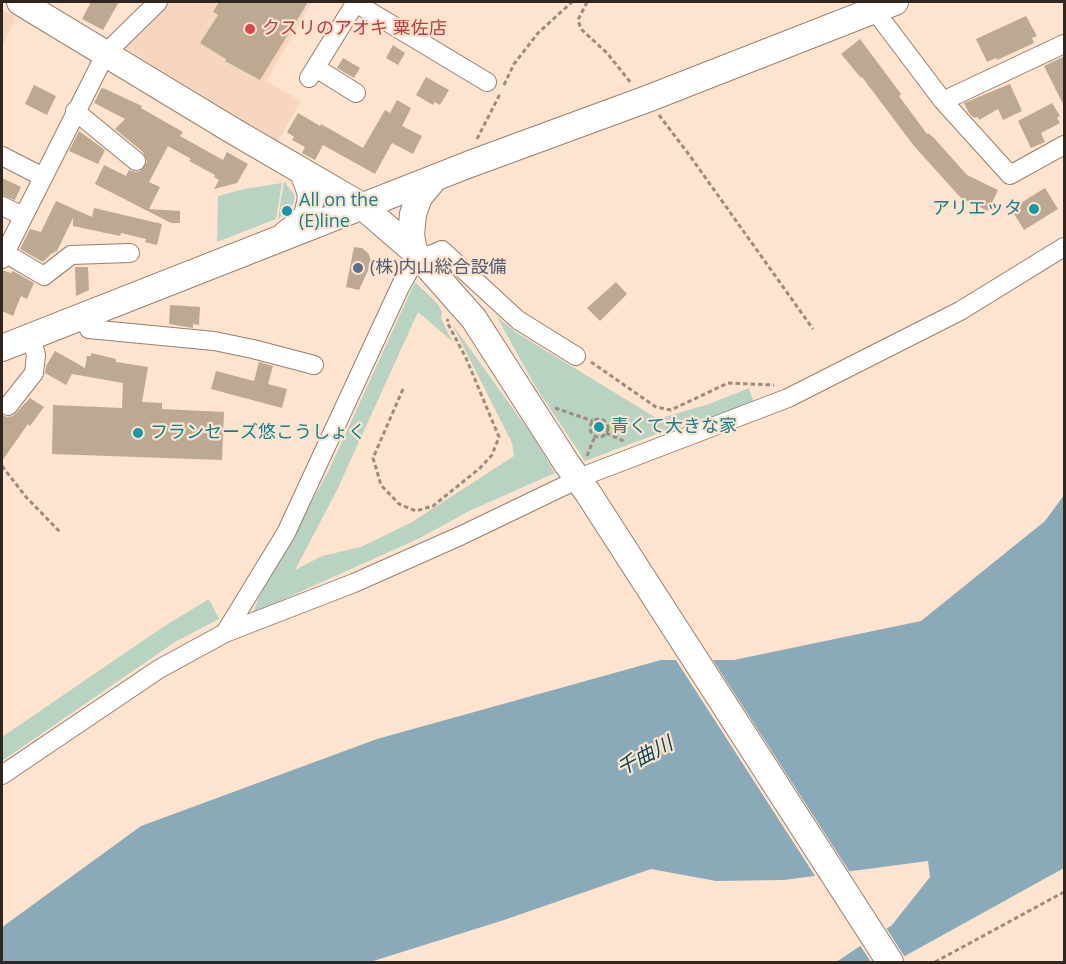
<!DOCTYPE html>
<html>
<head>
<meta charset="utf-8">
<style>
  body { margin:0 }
  #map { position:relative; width:1066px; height:964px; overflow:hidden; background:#fee3cf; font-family:"Open Sans",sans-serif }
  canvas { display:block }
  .frame { position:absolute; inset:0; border:3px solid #30261f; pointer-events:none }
</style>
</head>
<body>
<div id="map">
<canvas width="1066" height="964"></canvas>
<div class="frame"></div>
</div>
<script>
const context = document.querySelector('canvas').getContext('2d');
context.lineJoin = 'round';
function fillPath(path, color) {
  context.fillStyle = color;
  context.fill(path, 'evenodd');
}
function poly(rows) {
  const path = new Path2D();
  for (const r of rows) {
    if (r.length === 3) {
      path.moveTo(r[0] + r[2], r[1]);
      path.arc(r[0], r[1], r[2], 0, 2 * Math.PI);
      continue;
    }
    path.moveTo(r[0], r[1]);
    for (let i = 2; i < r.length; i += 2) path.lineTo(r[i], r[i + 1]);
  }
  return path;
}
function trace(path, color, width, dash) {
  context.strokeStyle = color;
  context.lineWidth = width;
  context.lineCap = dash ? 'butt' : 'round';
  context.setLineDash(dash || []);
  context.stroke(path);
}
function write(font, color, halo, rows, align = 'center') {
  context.font = font + ' "Open Sans","Noto Sans JP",sans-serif';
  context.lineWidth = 4.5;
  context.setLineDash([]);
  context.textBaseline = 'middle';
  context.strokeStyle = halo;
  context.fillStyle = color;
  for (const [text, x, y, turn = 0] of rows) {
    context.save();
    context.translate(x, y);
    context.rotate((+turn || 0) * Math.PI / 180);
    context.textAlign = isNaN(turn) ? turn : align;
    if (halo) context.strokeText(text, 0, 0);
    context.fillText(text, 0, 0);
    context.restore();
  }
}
const built = poly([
  [166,2,312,2,266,81,301,101,278,141,122,46],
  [2,9,16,18,2,46]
]);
const green = poly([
  [284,181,294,194,294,201,291,209,278,219],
  [282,183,276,219,217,242,218,196,244,189],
  [415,282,438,304,442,312,441,319,453,342,418,312,337,490,295,570,322,556,361,547,412,522,514,456,512,443,452,324,532,435,555,473,469,511,420,538,253,613,259,597,328,472],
  [497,317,517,333,658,419,709,404,749,388,754,403,654,435,585,461,535,386],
  [209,599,219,619,175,642,2,761,2,737,163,627]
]);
const water = poly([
  [1064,495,1064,868,894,962,836,962,892,925,930,877,928,861,784,880,716,881,651,869,504,920,370,962,2,962,2,928,5,925,141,826,377,739,661,660,734,660,921,621,1045,521]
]);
const pier = poly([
  [674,657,711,657,851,874,817,879],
  [885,926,906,959,901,962,871,962,859,944]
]);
const building = poly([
  [91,2,119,2,103,30,82,19],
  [219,2,308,2,260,80,225,61,226,59,200,43,218,15,213,12],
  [1026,16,1037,36,1032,38,1034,43,997,60,996,58,987,62,976,39],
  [860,39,901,94,899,96,927,134,928,133,934,138,967,175,998,190,988,211,961,198,914,146,862,77,861,78,841,54],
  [393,45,405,53,398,65,386,58],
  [1065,56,1065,108,1044,66],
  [343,58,360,68,354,78,337,68],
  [426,77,449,90,440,105,435,102,433,105,416,95],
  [1010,84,1022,111,1003,120,998,109,979,120,978,117,974,118,969,113,964,103],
  [34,85,56,96,47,115,25,104],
  [103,88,142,106,141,108,183,132,180,136,223,160,227,152,248,164,237,183,214,189,219,180,214,177,215,175,189,161,191,159,168,146,149,182,160,187,149,209,180,211,180,223,171,223,95,184,104,165,126,176,129,170,135,172,140,171,147,162,143,152,115,129,125,119,94,103,101,89],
  [397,100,411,108,402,126,422,136,413,154,392,143,375,174,323,145,315,160,302,153,305,147,292,140,294,137,287,132,298,113,320,126,321,124,363,148,385,110,390,113],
  [1052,103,1060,116,1057,118,1060,123,1041,133,1045,142,1031,148,1018,121],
  [79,131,105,150,98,164,69,151],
  [2,178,21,187,15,200,2,195],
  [1045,188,1058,209,1024,230,1011,209],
  [56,201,92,217,94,208,162,224,157,245,145,242,146,239,121,233,120,236,73,226,73,218,57,251,51,254,43,262,20,249,30,229,41,232],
  [354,247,362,248,368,253,372,262,359,290,346,287],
  [75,267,88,267,89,290,76,296],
  [2,270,11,273,13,271,34,283,27,299,21,296,13,316,2,311],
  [616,282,627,294,600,321,587,308],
  [170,305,200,307,199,325,193,324,193,328,169,324],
  [55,351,85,368,87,356,91,356,91,353,116,359,116,362,148,367,142,402,162,403,162,409,224,412,222,460,52,454,53,405,122,408,123,383,72,374,66,385,45,373,46,366],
  [259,362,273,366,268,384,287,389,282,408,211,389,216,371,254,381],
  [30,398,44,407,30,426,28,424,2,461,2,415,7,417,13,416]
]);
const path = poly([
  [587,2,578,20,581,29,607,53,631,83],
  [504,85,514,64,538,33,572,2],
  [659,115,690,156,813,329],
  [477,139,500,94],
  [591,362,656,407,671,410,728,383,774,385],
  [403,389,373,458,381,485,399,504,416,511,433,506,480,468,492,455,499,437,466,358,447,322,448,319],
  [555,408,593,421],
  [599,428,9],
  [606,433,626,442],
  [587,456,595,436],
  [2,466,26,497,60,532],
  [935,962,1064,892]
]);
const street = poly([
  [354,2,487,82],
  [869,3,943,101,1010,175,1064,145],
  [316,68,356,93],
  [309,78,356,2],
  [943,101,1064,44],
  [75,111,136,161],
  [2,156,43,177],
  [2,206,23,216],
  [5,253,44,276,71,255,130,253],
  [2,259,106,53,158,2],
  [83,316,89,329,214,341,253,349,314,365],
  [8,406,34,373,36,355,31,337],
  [225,633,286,533,401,285,410,269,421,259,442,250,518,320,576,356],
  [2,775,159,669,225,633,354,583,460,536,589,474,788,398,960,311,1064,247]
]);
const secondary = poly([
  [20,2,235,132,362,206,414,251,474,319,567,464,588,493,890,962],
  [286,234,302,222,307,215,310,203,311,194,303,172],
  [414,251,411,235,413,214,419,197,434,179],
  [2,348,470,164,647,99,895,2]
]);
const markers = [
  [250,29,6,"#e0444e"],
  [1034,209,6,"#0f9aa8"],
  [287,211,6,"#0f9aa8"],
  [358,268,6,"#5c6f8a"],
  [599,427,6,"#0f9aa8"],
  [138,433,6,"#0f9aa8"]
];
const healthNames = [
  ["クスリのアオキ 粟佐店",262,29]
];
const cultureNames = [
  ["All on the",299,201],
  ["(E)line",299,222],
  ["アリエッタ",1022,209,"right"],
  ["青くて大きな家",611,427],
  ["フランセーズ悠こうしょく",150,433]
];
const serviceNames = [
  ["(株)内山総合設備",370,268]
];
const waterNames = [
  ["千曲川",645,757,-28]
];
fillPath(built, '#f7d5be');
fillPath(green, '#b9d3c3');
fillPath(water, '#8baab9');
fillPath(pier, '#fee3cf');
fillPath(building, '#bda991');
trace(street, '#987f6e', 20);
trace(secondary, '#987f6e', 28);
trace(path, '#9e8b7d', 3, [4.5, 3]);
trace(street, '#fff', 18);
trace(secondary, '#fff', 26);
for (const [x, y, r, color] of markers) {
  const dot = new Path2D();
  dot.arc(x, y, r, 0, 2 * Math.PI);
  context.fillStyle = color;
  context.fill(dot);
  trace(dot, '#fee3cf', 2);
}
write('18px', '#be3a42', '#fee3cf', healthNames, 'left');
write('18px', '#0d838f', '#fee3cf', cultureNames, 'left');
write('18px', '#4e5e75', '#fee3cf', serviceNames, 'left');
write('italic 20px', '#07485f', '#fee3cf', waterNames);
</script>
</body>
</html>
